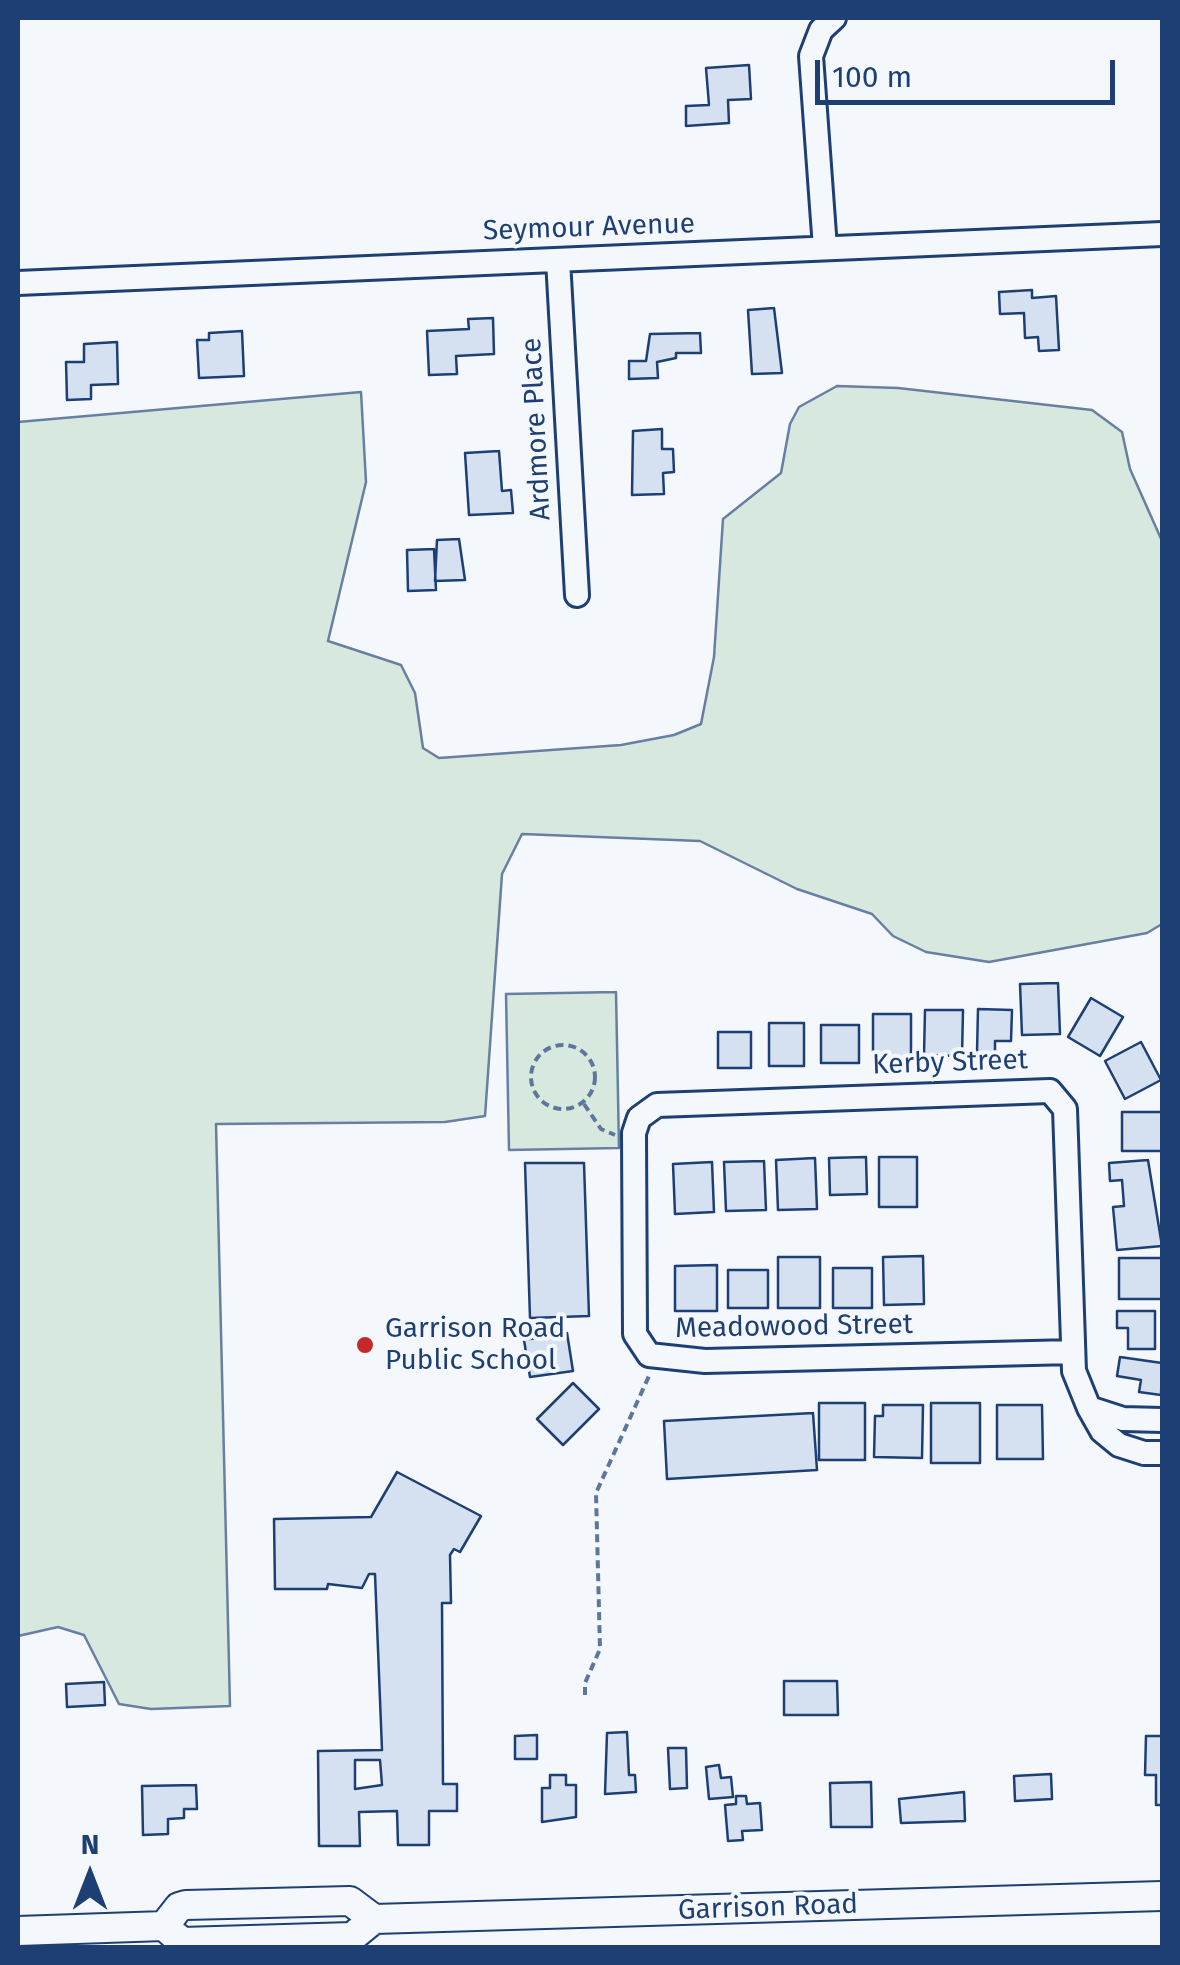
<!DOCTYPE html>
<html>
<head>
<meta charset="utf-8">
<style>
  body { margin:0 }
  #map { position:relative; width:1180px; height:1965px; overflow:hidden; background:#f4f7fb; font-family:"Fira Sans",sans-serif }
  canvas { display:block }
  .frame { position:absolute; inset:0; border:20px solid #1d3f73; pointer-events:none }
  .north { position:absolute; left:40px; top:1825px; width:100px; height:100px; -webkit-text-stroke:8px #f4f7fb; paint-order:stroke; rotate:0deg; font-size:28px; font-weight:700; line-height:40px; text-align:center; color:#1d3f73 }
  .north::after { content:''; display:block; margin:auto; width:35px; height:45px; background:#1d3f73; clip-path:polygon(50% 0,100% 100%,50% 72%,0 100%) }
  .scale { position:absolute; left:815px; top:60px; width:300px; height:45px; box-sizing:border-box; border:5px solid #1d3f73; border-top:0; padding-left:12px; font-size:30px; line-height:35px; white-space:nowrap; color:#1d3f73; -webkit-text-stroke:8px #f4f7fb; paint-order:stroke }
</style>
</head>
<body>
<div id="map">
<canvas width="1180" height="1965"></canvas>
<div class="frame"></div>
<div class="north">N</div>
<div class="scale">100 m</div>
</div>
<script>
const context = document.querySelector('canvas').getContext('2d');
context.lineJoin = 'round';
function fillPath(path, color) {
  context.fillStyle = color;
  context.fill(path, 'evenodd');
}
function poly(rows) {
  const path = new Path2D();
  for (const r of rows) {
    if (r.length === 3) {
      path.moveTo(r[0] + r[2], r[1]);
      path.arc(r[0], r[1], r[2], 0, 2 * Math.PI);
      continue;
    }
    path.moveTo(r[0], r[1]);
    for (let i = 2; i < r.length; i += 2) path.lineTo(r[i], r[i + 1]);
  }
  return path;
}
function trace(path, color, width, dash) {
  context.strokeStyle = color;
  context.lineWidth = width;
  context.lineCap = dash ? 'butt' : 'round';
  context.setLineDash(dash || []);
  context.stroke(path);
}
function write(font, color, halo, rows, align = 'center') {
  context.font = font + ' "Fira Sans",sans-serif';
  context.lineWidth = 8;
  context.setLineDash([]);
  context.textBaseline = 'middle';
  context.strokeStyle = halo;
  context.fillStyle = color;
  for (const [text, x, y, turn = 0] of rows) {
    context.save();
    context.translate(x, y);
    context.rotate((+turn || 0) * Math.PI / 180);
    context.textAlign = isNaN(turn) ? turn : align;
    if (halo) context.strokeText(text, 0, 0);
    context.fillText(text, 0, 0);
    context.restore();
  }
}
const green = poly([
  [837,386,898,388,1092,410,1122,432,1130,469,1162,541,1162,924,1147,933,989,962,926,952,893,936,872,914,797,889,700,841,522,834,502,874,485,1116,445,1122,216,1124,230,1706,151,1709,119,1704,84,1635,58,1627,18,1636,18,422,361,392,366,482,328,641,401,665,415,693,423,748,439,758,621,745,674,735,701,724,714,657,723,519,781,473,790,424,799,407,837,386],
  [616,992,619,1148,509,1150,506,994,616,992]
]);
const building = poly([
  [749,65,751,99,728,100,729,123,686,126,686,106,709,105,706,68,749,65],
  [1032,290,1032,298,1056,296,1059,350,1039,351,1038,337,1025,338,1024,313,1000,314,999,292,1032,290],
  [774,308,782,373,752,374,748,310,774,308],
  [493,318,494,354,456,356,457,374,429,375,427,331,469,329,468,319,493,318],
  [242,331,244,376,199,378,197,340,209,340,209,333,242,331],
  [700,333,701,353,676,353,676,358,657,362,658,378,629,379,629,361,646,361,650,334,700,333],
  [117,342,118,384,91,385,91,399,67,400,66,362,84,362,84,344,117,342],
  [662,429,662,449,673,449,674,472,663,473,664,494,632,495,633,431,662,429],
  [499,451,502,491,511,490,513,513,469,515,465,453,499,451],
  [459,539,465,580,435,581,437,540,459,539],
  [434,549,436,590,408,591,407,550,434,549],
  [1058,983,1060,1034,1022,1035,1020,984,1058,983],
  [1091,998,1123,1017,1100,1056,1068,1037,1091,998],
  [978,1009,1012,1010,1011,1041,995,1041,995,1053,977,1052,978,1009],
  [925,1010,963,1010,962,1056,924,1055,925,1010],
  [873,1014,911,1014,911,1061,873,1061,873,1014],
  [769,1023,804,1023,804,1066,769,1066,769,1023],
  [821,1025,859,1025,859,1063,821,1063,821,1025],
  [718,1032,751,1032,751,1068,718,1068,718,1032],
  [1141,1042,1161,1080,1125,1099,1105,1061,1141,1042],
  [1122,1112,1162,1112,1162,1151,1122,1151,1122,1112],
  [866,1157,867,1194,830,1195,829,1158,866,1157],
  [879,1157,917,1157,917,1207,879,1207,879,1157],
  [815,1158,817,1209,778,1210,776,1160,815,1158],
  [1148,1160,1162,1246,1117,1250,1113,1207,1124,1206,1122,1180,1110,1181,1109,1163,1148,1160],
  [764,1161,766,1210,726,1211,724,1162,764,1161],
  [712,1162,714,1212,675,1214,673,1164,712,1162],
  [525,1163,584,1163,589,1316,530,1318,525,1163],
  [923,1256,924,1304,884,1305,883,1257,923,1256],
  [778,1257,820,1257,820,1308,778,1308,778,1257],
  [1119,1258,1162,1258,1162,1299,1119,1299,1119,1258],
  [717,1265,717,1311,675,1311,675,1266,717,1265],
  [833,1268,872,1268,872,1308,833,1308,833,1268],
  [728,1270,768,1270,768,1308,728,1308,728,1270],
  [1117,1311,1155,1311,1155,1349,1128,1349,1128,1328,1117,1328,1117,1311],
  [567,1333,573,1371,530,1377,524,1340,567,1333],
  [1120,1357,1162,1363,1161,1395,1139,1392,1141,1380,1117,1376,1120,1357],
  [573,1383,599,1409,563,1445,537,1419,573,1383],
  [819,1403,865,1403,865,1460,819,1460,819,1403],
  [931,1403,980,1403,980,1463,931,1463,931,1403],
  [883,1405,923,1405,922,1458,874,1457,875,1416,883,1416,883,1405],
  [997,1405,1042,1405,1043,1459,997,1459,997,1405],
  [813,1413,817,1470,667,1479,664,1421,813,1413],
  [397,1472,481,1516,460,1552,454,1549,450,1555,451,1603,442,1603,443,1784,457,1784,457,1811,429,1811,429,1845,398,1845,397,1811,359,1812,360,1846,319,1846,318,1751,382,1750,375,1574,369,1574,362,1588,328,1584,327,1589,275,1589,274,1519,371,1517,397,1472],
  [355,1760,380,1760,382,1785,355,1789,355,1760],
  [784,1681,837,1681,838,1715,784,1715,784,1681],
  [104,1682,105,1705,67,1707,66,1684,104,1682],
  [627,1732,629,1775,635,1775,636,1792,605,1794,607,1733,627,1732],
  [537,1735,537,1759,515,1759,515,1736,537,1735],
  [1146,1736,1162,1736,1162,1805,1156,1805,1156,1775,1145,1775,1146,1736],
  [668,1748,686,1748,687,1788,670,1789,668,1748],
  [719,1765,721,1778,731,1777,733,1797,709,1799,706,1767,719,1765],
  [1051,1774,1052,1799,1015,1801,1014,1776,1051,1774],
  [550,1775,566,1775,566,1785,576,1785,576,1817,542,1822,542,1788,550,1788,550,1775],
  [871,1782,872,1827,831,1827,830,1783,871,1782],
  [196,1785,197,1809,184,1809,184,1818,168,1819,168,1834,143,1835,142,1786,196,1785],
  [964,1792,965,1821,901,1823,899,1799,964,1792],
  [736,1796,746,1796,747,1804,760,1803,762,1830,742,1831,743,1840,728,1841,725,1805,736,1804,736,1796]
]);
const path = poly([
  [563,1077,32],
  [584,1104,601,1129,615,1135],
  [585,1695,585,1683,600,1649,596,1493,649,1376]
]);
const minor = poly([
  [825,248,811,56,821,30,834,18],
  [558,260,577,595],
  [18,283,1162,234],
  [1073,1352,705,1361,649,1355,635,1334,634,1133,639,1118,657,1105,1050,1091,1065,1109,1074,1371,1089,1408],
  [1162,1420,1123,1419,1089,1408,1102,1431,1119,1445,1144,1453,1162,1453]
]);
const major = poly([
  [164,1926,179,1907,186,1905,350,1901,374,1919],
  [18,1931,164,1926,182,1942,352,1937,374,1919,1162,1896]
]);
const markers = [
  [365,1345,10,"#c62828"]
];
const streetNames = [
  ["Seymour Avenue",589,228,-2],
  ["Ardmore Place",537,429,-93],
  ["Kerby Street",950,1063,-2],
  ["Meadowood Street",794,1327,-1],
  ["Garrison Road",768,1908,-2]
];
const poiNames = [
  ["Garrison Road",385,1329],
  ["Public School",385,1361]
];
fillPath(green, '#d7e8df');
trace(green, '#687fa3', 2.5);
fillPath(building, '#d5e0f0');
trace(building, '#1d3f73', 2.5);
trace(minor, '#1d3f73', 28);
trace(major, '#1d3f73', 32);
trace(path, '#5e769c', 4, [8, 5]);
trace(minor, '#f4f7fb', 22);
trace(major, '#f4f7fb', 28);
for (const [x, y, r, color] of markers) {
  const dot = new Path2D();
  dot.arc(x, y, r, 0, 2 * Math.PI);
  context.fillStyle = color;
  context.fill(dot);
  trace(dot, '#f4f7fb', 4);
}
write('28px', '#1d3f73', '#f4f7fb', streetNames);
write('28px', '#1d3f73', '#f4f7fb', poiNames, 'left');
</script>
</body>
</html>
